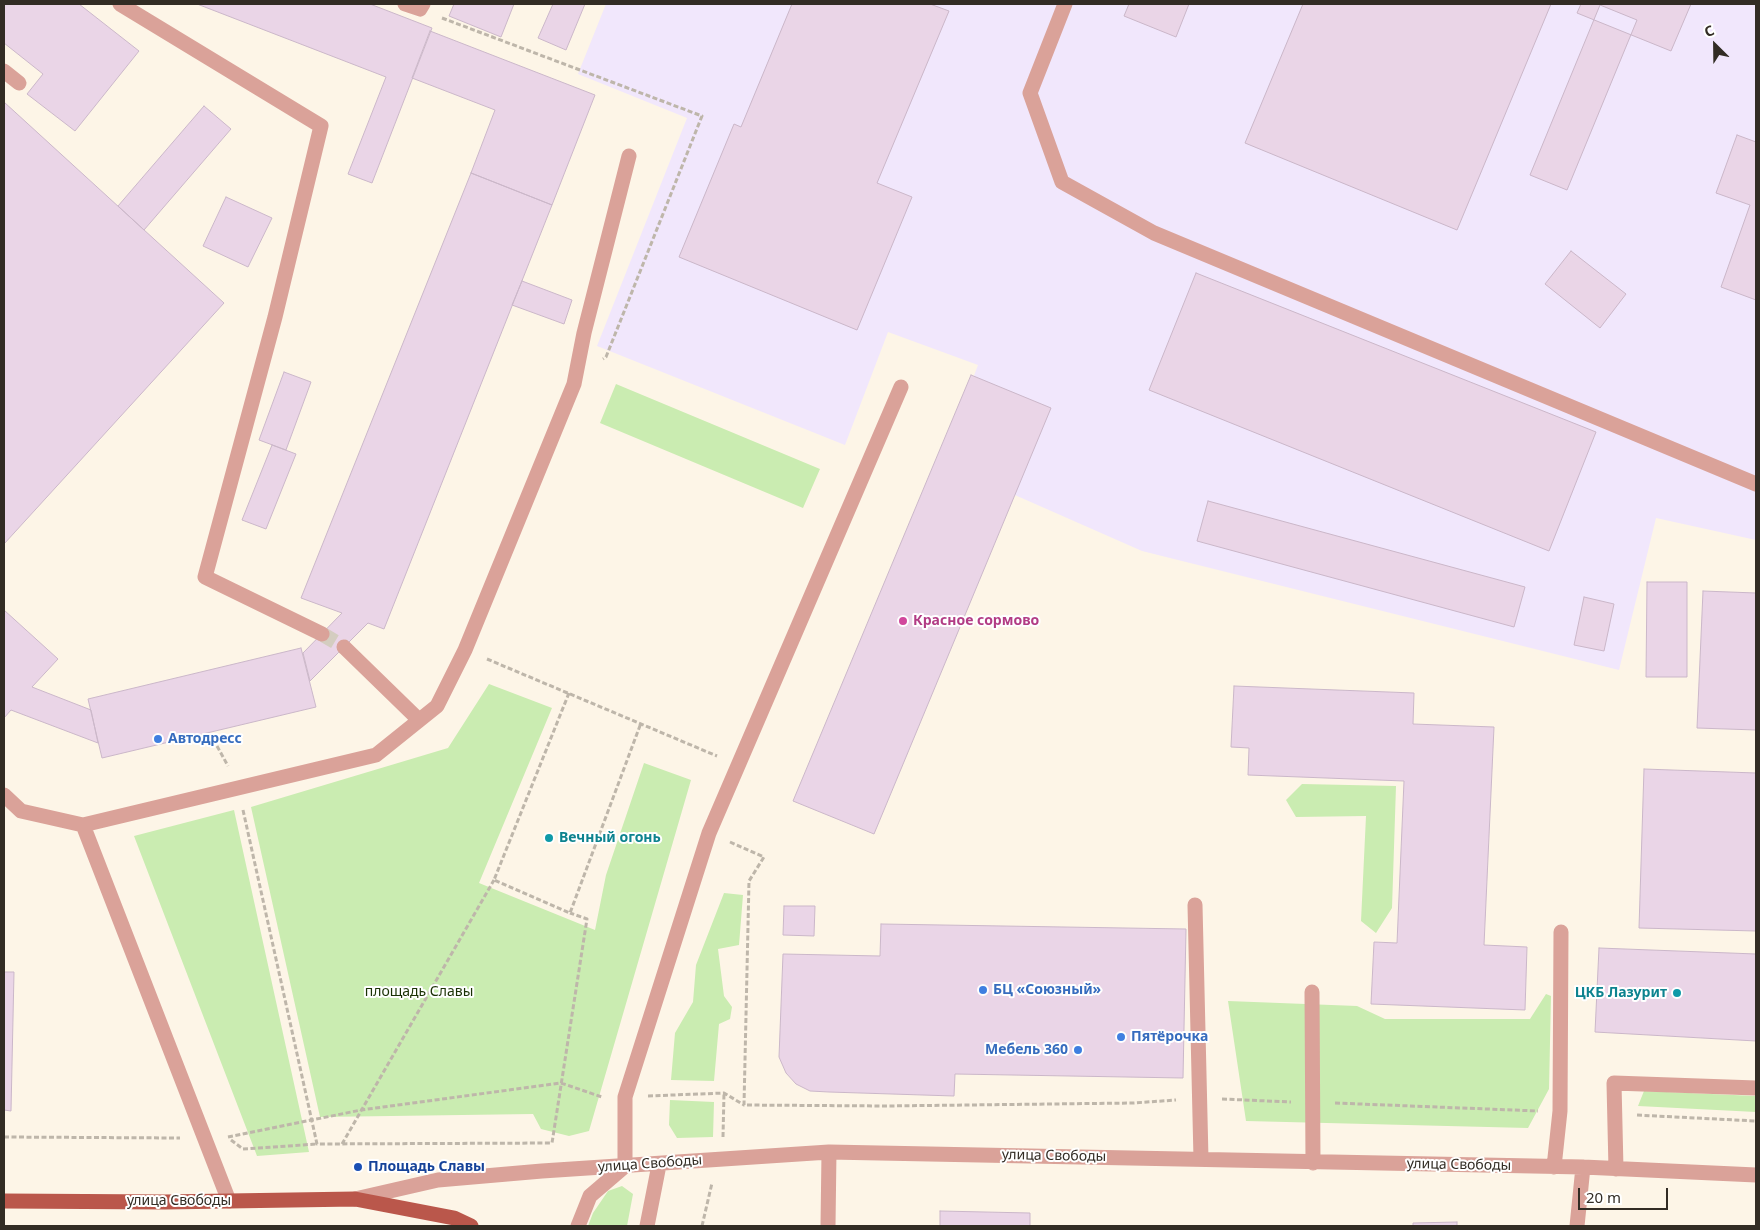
<!DOCTYPE html>
<html>
<head>
<meta charset="utf-8">
<style>
  body { margin:0 }
  #map { position:relative; width:1760px; height:1230px; overflow:hidden; background:#fdf5e7; font-family:"Noto Sans",sans-serif }
  canvas { display:block }
  .frame { position:absolute; inset:0; border:5px solid #322c24; pointer-events:none }
  .north { position:absolute; left:1690px; top:20px; width:50px; height:50px; -webkit-text-stroke:4px #fff; paint-order:stroke; rotate:337deg; font-size:14px; font-weight:700; line-height:20px; text-align:center; color:#322c24 }
  .north::after { content:''; display:block; margin:auto; width:18px; height:22px; background:#322c24; clip-path:polygon(50% 0,100% 100%,50% 72%,0 100%) }
  .scale { position:absolute; left:1578px; top:1188px; width:90px; height:22px; box-sizing:border-box; border:2px solid #322c24; border-top:0; padding-left:6px; font-size:15px; line-height:18px; white-space:nowrap; color:#322c24; -webkit-text-stroke:4px #fff; paint-order:stroke }
</style>
</head>
<body>
<div id="map">
<canvas width="1760" height="1230"></canvas>
<div class="frame"></div>
<div class="north">С</div>
<div class="scale">20 m</div>
</div>
<script>
const context = document.querySelector('canvas').getContext('2d');
context.lineJoin = 'round';
function fillPath(path, color) {
  context.fillStyle = color;
  context.fill(path, 'evenodd');
}
function poly(rows) {
  const path = new Path2D();
  for (const r of rows) {
    path.moveTo(r[0], r[1]);
    for (let i = 2; i < r.length; i += 2) path.lineTo(r[i], r[i + 1]);
  }
  return path;
}
function trace(path, color, width, dash) {
  context.strokeStyle = color;
  context.lineWidth = width;
  context.lineCap = dash ? 'butt' : 'round';
  context.setLineDash(dash || []);
  context.stroke(path);
}
function write(font, color, halo, rows, align = 'center') {
  context.font = font + ' "Noto Sans",sans-serif';
  context.lineWidth = 4;
  context.setLineDash([]);
  context.textBaseline = 'middle';
  context.strokeStyle = halo;
  context.fillStyle = color;
  for (const [text, x, y, turn = 0] of rows) {
    context.save();
    context.translate(x, y);
    context.rotate((+turn || 0) * Math.PI / 180);
    context.textAlign = isNaN(turn) ? turn : align;
    if (halo) context.strokeText(text, 0, 0);
    context.fillText(text, 0, 0);
    context.restore();
  }
}
const industrial = poly([
  [606,4,1756,4,1756,540,1656,518,1619,670,1142,551,1008,492,972,381,978,365,888,332,845,445,597,346,687,118,578,74]
]);
const green = poly([
  [616,384,820,469,803,508,600,423],
  [489,684,552,708,479,883,595,930,606,875,644,763,691,780,589,1131,569,1136,541,1129,533,1114,320,1117,251,807,448,748],
  [1302,784,1396,786,1392,908,1376,933,1361,921,1366,816,1296,817,1286,800],
  [234,810,309,1152,257,1156,134,836],
  [724,893,743,895,739,945,718,949,724,996,732,1007,730,1019,719,1024,714,1081,671,1080,675,1033,693,1002,696,965],
  [1546,994,1551,996,1549,1089,1528,1128,1246,1121,1228,1001,1357,1006,1385,1019,1530,1019],
  [1644,1091,1756,1096,1756,1112,1638,1106],
  [670,1100,714,1102,713,1137,677,1138,669,1125],
  [622,1186,633,1194,627,1226,588,1226,593,1213,608,1191]
]);
const building = poly([
  [4,4,79,4,139,51,75,131,27,94,43,74,4,43,4,4],
  [197,4,370,4,432,28,372,183,348,174,386,77,197,4],
  [454,4,514,4,501,37,449,16,454,4],
  [553,4,585,4,566,50,538,38,553,4],
  [792,4,930,4,949,11,877,183,912,197,857,330,679,257,734,124,741,127,792,4],
  [1129,4,1189,4,1176,37,1124,16,1129,4],
  [1303,4,1551,4,1457,230,1245,143,1303,4],
  [1581,4,1691,4,1671,51,1577,13,1581,4],
  [1600,5,1637,20,1567,190,1530,175,1600,5],
  [430,31,595,95,552,205,471,173,495,110,412,78,430,31],
  [4,102,224,303,4,544,4,102],
  [204,106,231,129,144,230,118,206,204,106],
  [1737,135,1756,142,1756,300,1721,287,1750,205,1716,193,1737,135],
  [471,173,552,205,384,629,368,623,310,681,303,653,342,613,301,598,471,173],
  [226,197,272,218,248,267,203,246,226,197],
  [1571,251,1626,294,1600,328,1545,284,1571,251],
  [1196,273,1596,432,1549,551,1149,390,1196,273],
  [522,281,572,300,564,324,512,305,522,281],
  [284,372,311,382,286,450,259,440,284,372],
  [971,375,1051,408,874,834,793,801,971,375],
  [272,445,296,454,266,529,242,520,272,445],
  [1208,501,1525,587,1514,627,1197,541,1208,501],
  [1647,582,1687,582,1687,677,1646,677,1647,582],
  [1703,591,1756,593,1756,730,1697,728,1703,591],
  [1584,597,1614,604,1604,651,1574,645,1584,597],
  [4,610,58,659,32,687,91,710,98,743,11,710,4,718,4,610],
  [301,648,316,707,102,758,88,699,301,648],
  [1234,686,1414,693,1413,724,1494,727,1484,945,1527,947,1525,1010,1371,1004,1374,942,1397,943,1404,781,1248,775,1249,748,1231,747,1234,686],
  [1644,769,1756,773,1756,931,1639,928,1644,769],
  [784,906,815,906,814,936,783,935,784,906],
  [881,924,1186,929,1183,1078,955,1074,954,1096,829,1092,810,1091,796,1084,786,1073,779,1057,783,954,880,956,881,924],
  [1599,948,1756,954,1756,1041,1595,1032,1599,948],
  [4,972,14,972,11,1111,4,1110,4,972],
  [940,1211,1030,1213,1030,1226,940,1226,940,1211],
  [1457,1222,1457,1226,1413,1226,1413,1223,1457,1222]
]);
const minorTunnel = poly([
  [322,634,344,647]
]);
const path = poly([
  [442,18,702,116,606,357,603,359],
  [487,659,717,756],
  [569,693,494,880,570,913,641,723],
  [217,746,228,766],
  [243,810,317,1144,552,1143,587,919,570,913],
  [730,842,764,857,749,881,744,1105,886,1106,1133,1103,1176,1100],
  [648,1096,724,1093,744,1105],
  [1222,1099,1291,1102],
  [1335,1103,1538,1111],
  [1637,1115,1756,1121],
  [4,1137,180,1138],
  [228,1137,361,1110,561,1083,602,1097],
  [723,1137,724,1093],
  [231,1140,243,1149,317,1144],
  [342,1144,494,880],
  [702,1226,712,1183]
]);
const minor = poly([
  [120,4,321,126,275,317,205,577,322,634],
  [405,4,420,9,423,4],
  [1065,4,1030,93,1062,182,1154,233,1756,484],
  [4,71,19,83],
  [344,647,419,720],
  [4,795,21,811,83,825,376,755,437,706,465,650,574,384,584,333,629,156],
  [83,825,229,1201],
  [1195,905,1201,1159],
  [1312,992,1313,1163],
  [1554,1167,1560,1111,1561,932],
  [1616,1169,1614,1083,1756,1088],
  [355,1199,438,1180,542,1171,829,1152,1583,1167,1756,1175],
  [578,1226,590,1196,625,1166,625,1097,709,833,901,387],
  [647,1226,659,1165],
  [828,1226,829,1152],
  [1577,1226,1583,1167]
]);
const major = poly([
  [4,1201,165,1202,355,1199,454,1218,471,1226]
]);
const markers = [
  [903,621,5,"#d1479c"],
  [158,739,5,"#3f7fe0"],
  [549,838,5,"#0f9aa8"],
  [983,990,5,"#3f7fe0"],
  [1677,993,5,"#0f9aa8"],
  [1121,1037,5,"#3f7fe0"],
  [1078,1050,5,"#3f7fe0"],
  [358,1167,5,"#1a4fb4"]
];
const hotelNames = [
  ["Красное сормово",913,621]
];
const shopNames = [
  ["Автодресс",168,739],
  ["БЦ «Союзный»",993,990],
  ["Пятёрочка",1131,1037],
  ["Мебель 360",1068,1050,"right"]
];
const cultureNames = [
  ["Вечный огонь",559,838],
  ["ЦКБ Лазурит",1667,993,"right"]
];
const parkNames = [
  ["площадь Славы",419,992]
];
const streetNames = [
  ["улица Свободы",1054,1156,1],
  ["улица Свободы",650,1164,-4],
  ["улица Свободы",1459,1165,1],
  ["улица Свободы",179,1201]
];
const transitNames = [
  ["Площадь Славы",368,1167]
];
fillPath(industrial, '#f1e7fc');
fillPath(green, '#caecb1');
fillPath(building, '#ead5e7');
trace(building, '#cbb7c9', 1);
trace(minorTunnel, '#d4cdc0', 15, [15, 8]);
trace(path, '#beb6aa', 3, [5, 2.5]);
trace(minor, '#daa299', 15);
trace(major, '#ba574b', 15);
for (const [x, y, r, color] of markers) {
  const dot = new Path2D();
  dot.arc(x, y, r, 0, 2 * Math.PI);
  context.fillStyle = color;
  context.fill(dot);
  trace(dot, '#fff', 2);
}
write('bold 14px', '#b23c85', '#fff', hotelNames, 'left');
write('bold 14px', '#366cbe', '#fff', shopNames, 'left');
write('bold 14px', '#0d838f', '#fff', cultureNames, 'left');
write('14px', '#1b3205', '#fff', parkNames);
write('14px', '#322c24', '#fff', streetNames);
write('bold 14px', '#164399', '#fff', transitNames, 'left');
</script>
</body>
</html>
